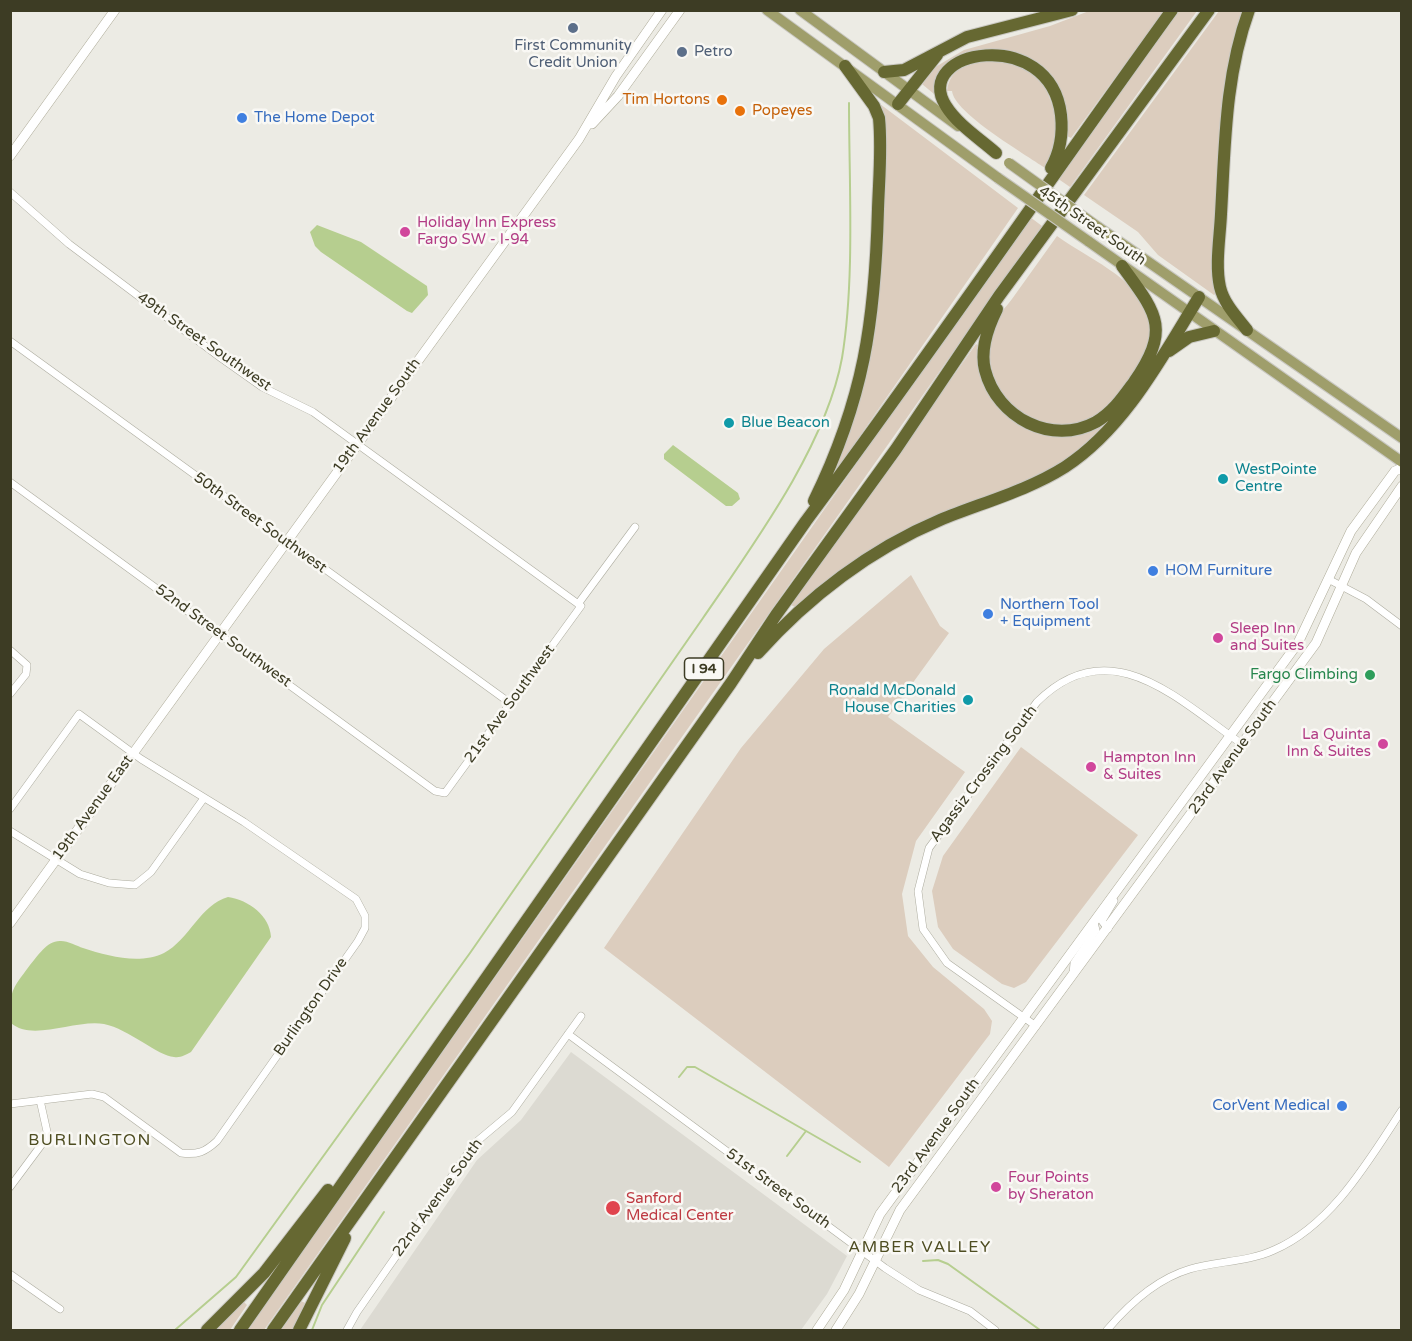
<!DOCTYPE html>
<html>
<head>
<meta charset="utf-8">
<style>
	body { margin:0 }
	#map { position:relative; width:1412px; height:1341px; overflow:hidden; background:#ecebe4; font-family:"Varela Round",sans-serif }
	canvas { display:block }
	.frame { position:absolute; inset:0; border:12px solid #3d3c24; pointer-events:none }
</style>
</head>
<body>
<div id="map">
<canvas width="1412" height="1341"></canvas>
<div class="frame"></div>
</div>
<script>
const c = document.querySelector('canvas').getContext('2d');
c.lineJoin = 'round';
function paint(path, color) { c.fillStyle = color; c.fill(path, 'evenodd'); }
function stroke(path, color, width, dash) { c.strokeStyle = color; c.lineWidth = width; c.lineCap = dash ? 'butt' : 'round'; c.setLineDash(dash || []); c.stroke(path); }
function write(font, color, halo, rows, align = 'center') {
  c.font = font + ' "Varela Round",sans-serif'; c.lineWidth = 5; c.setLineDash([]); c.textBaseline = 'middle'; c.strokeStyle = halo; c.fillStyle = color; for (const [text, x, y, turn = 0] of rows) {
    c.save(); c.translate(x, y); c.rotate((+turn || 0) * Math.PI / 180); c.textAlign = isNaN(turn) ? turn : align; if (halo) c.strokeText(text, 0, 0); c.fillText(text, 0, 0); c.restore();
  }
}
paint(new Path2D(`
	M571 1052 847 1256 827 1294 801 1330H360L477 1160 521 1120Z`), '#dcdad2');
paint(new Path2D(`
	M1089 11H1164L1071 138 1067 136C1068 87 1037 42 982 50 968 52 955 57 945 67L938 93 934 94 922 84 932 69 964 50 1050 26Z
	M1179 11H1197L1070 187 1057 178Z
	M1219 11H1244L1223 93 1221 121 1217 293 1214 295 1158 255 1138 232 1084 195Z
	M988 58 1023 66 1045 86 1059 123 1053 153 1045 168C1025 154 954 113 952 91H947C950 67 968 65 988 58Z
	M876 101 1018 208 839 466 834 464C846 435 859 405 867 374 889 285 879 191 876 101Z
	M1030 217 1042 226 264 1330H247Z
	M1057 236C1086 257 1136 278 1150 314 1157 332 1147 349 1138 365 1128 383 1114 406 1095 417 1034 450 972 387 994 325 997 316 1006 307 1012 299 1027 278 1042 257 1057 236Z
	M976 344 979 346C976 395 1001 407 1037 432L1104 421 1106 426 1061 464 1028 481 934 517 797 608 791 605Z
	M911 575 940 626 949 633 888 717 965 772 916 841 902 894 908 936 933 967 984 1009 992 1021 990 1034 889 1167 604 948 741 748 824 649Z
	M1021 747 1138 835 1026 982 1014 988 1002 984 953 949 938 927 932 891 943 856Z
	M301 1301 305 1303 293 1330H281Z
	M244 1302 247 1305 230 1330H214Z`), '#dccdbe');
paint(new Path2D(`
	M317 225 361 242 427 286 428 295 412 313 407 311 321 252 315 246 310 232Z
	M673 445 738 493 740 499 732 506H726L664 459V454Z
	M228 897C249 900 270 916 271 937L191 1052C185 1055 181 1058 174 1057 158 1056 129 1029 104 1024 76 1019 32 1042 11 1023 10 990 10 992 30 965 38 956 47 940 61 941 68 941 77 946 83 948 108 956 139 965 164 953 189 940 201 904 228 897Z`), '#b6ce8f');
stroke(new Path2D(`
	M679 1077 687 1067H695L860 1162
	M787 1156 806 1131
	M923 1261 938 1260 948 1264 1040 1330
	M175 1330 236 1277 470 953 703 618C753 545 826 446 842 358 855 279 849 183 849 103
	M312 1330 322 1305 384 1212`), '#b6ce8f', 2);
const street = new Path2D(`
	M10 192 69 244 221 358 262 387 313 412 581 606 445 793 435 791 10 482
	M10 341 510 703
	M1328 579 1366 599 1402 626
	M578 604 635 527
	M10 650 27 665 26 674 10 694
	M10 809 79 714 141 759 244 822 356 899 365 916V928L358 941 217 1141C205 1152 198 1155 181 1153L104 1097 92 1094 10 1104
	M10 831 80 874 109 883 135 885 151 872 204 798
	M1108 929 1102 921 1114 901
	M1073 974 1074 963 1096 930 1094 923
	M1036 1026 947 963 923 929 918 891 929 848 1037 702C1110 629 1178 700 1242 744
	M568 1034 885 1268 919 1290 970 1311 995 1330
	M10 1187 48 1136 40 1100
	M10 1274 60 1309
	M347 1330 357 1312 475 1143 512 1112 581 1016
	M1107 1330C1129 1304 1156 1279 1190 1269 1217 1261 1248 1262 1274 1250 1332 1225 1369 1160 1402 1110`);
const secondary = new Path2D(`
	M592 124 618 96 680 10
	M10 156 115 10
	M10 923 579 139 616 76 662 10
	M817 1330 844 1290 880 1214 1298 643 1351 531 1395 471 1402 468
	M836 1330 859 1294 900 1210 1316 643 1356 553 1402 486`);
const primary = new Path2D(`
	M767 10 998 178
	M800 10 958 126
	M1098 227 1402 438
	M1088 241 1402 462`);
const highway = new Path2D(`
	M884 72 904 70 967 37 1072 10
	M898 104 937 55
	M996 153C980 139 957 124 946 106 910 50 1050 24 1061 115 1063 133 1060 152 1051 168
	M997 309C988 327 980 350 985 370 997 418 1052 446 1096 422 1113 412 1123 397 1134 382 1171 328 1157 314 1122 266
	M1247 330C1237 317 1224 304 1220 287 1215 265 1220 237 1221 214 1225 145 1225 76 1249 10
	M1169 351 1189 337 1214 331
	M814 501C864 399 875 321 878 209 879 179 882 148 879 118L874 106 845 66
	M758 653C808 597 871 549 940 520 981 503 1027 491 1065 467 1125 428 1162 357 1199 297
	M207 1330 264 1273 328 1190
	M240 1330 806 521C931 353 1049 180 1172 10
	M273 1330 731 683 776 615 896 449 999 296 1209 10
	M299 1330 345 1238`);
stroke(street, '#adac9f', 8);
stroke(secondary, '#adaa97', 10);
stroke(primary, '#c9c8c2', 12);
stroke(highway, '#c9c8c2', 14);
stroke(street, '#fff', 7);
stroke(secondary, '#fff', 9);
stroke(primary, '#9f9e6b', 10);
stroke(highway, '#666832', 12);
const primaryBridge = new Path2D(`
	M1009 163 1098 227
	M998 178 1088 241`);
stroke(primaryBridge, '#c9c8c2', 12, []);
stroke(primaryBridge, '#9f9e6b', 10);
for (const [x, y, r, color] of [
	[573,28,6,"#5c6f8a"],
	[682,52,6,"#5c6f8a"],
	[722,100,6,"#e8710a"],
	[740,111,6,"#e8710a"],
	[242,118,6,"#3f7fe0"],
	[405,232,6,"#d1479c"],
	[729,423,6,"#0f9aa8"],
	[1223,479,6,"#0f9aa8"],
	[1153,571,6,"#3f7fe0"],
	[988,614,6,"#3f7fe0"],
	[1218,638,6,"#d1479c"],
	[1370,675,6,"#2e9e5b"],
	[968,700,6,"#0f9aa8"],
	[1383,744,6,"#d1479c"],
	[1091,767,6,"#d1479c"],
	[1342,1106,6,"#3f7fe0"],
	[996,1187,6,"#d1479c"],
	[613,1208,8,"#e0444e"]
]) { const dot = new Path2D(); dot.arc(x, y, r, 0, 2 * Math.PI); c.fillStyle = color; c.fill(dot); stroke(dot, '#f9f8f4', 2); }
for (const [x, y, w] of [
	[704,669,39]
]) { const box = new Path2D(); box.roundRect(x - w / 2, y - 11, w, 22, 4.5); c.fillStyle = '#f9f8f4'; c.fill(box); stroke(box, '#3d3c24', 1.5); }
write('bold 14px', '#3d3c24', null, [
	["I 94",704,669]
]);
write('15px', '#4e5e75', '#f9f8f4', [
	["First Community",573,46],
	["Credit Union",573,63],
	["Petro",694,52,"left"]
]);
write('15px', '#c56008', '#f9f8f4', [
	["Tim Hortons",710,100],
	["Popeyes",752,111,"left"]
], 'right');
write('15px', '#366cbe', '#f9f8f4', [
	["The Home Depot",254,118],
	["HOM Furniture",1165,571],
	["Northern Tool",1000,605],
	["+ Equipment",1000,622],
	["CorVent Medical",1330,1106,"right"]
], 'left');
write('15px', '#b23c85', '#f9f8f4', [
	["Holiday Inn Express",417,223],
	["Fargo SW - I-94",417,240],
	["Sleep Inn",1230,629],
	["and Suites",1230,646],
	["La Quinta",1371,735,"right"],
	["Inn & Suites",1371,752,"right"],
	["Hampton Inn",1103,758],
	["& Suites",1103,775],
	["Four Points",1008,1178],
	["by Sheraton",1008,1195]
], 'left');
write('15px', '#3d3c24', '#f9f8f4', [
	["45th Street South",1092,226,35],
	["49th Street Southwest",204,342,35],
	["19th Avenue South",377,416,-54],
	["50th Street Southwest",260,523,36],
	["52nd Street Southwest",223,636,36],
	["21st Ave Southwest",510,704,-54],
	["23rd Avenue South",1233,757,-54],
	["Agassiz Crossing South",984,774,-53],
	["19th Avenue East",93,808,-54],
	["Burlington Drive",311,1007,-55],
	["23rd Avenue South",936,1136,-54],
	["51st Street South",778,1189,36],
	["22nd Avenue South",438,1198,-54]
]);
write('15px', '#0d838f', '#f9f8f4', [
	["Blue Beacon",741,423],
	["WestPointe",1235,470],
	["Centre",1235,487],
	["Ronald McDonald",956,691,"right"],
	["House Charities",956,708,"right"]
], 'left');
write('15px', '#27864d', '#f9f8f4', [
	["Fargo Climbing",1358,675]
], 'right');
write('15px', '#be3a42', '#f9f8f4', [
	["Sanford",626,1199],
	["Medical Center",626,1216]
], 'left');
c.letterSpacing = '1.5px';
write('16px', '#4e4d21', '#f9f8f4', [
	["BURLINGTON",90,1141],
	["AMBER VALLEY",920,1248]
]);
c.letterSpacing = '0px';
</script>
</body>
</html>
